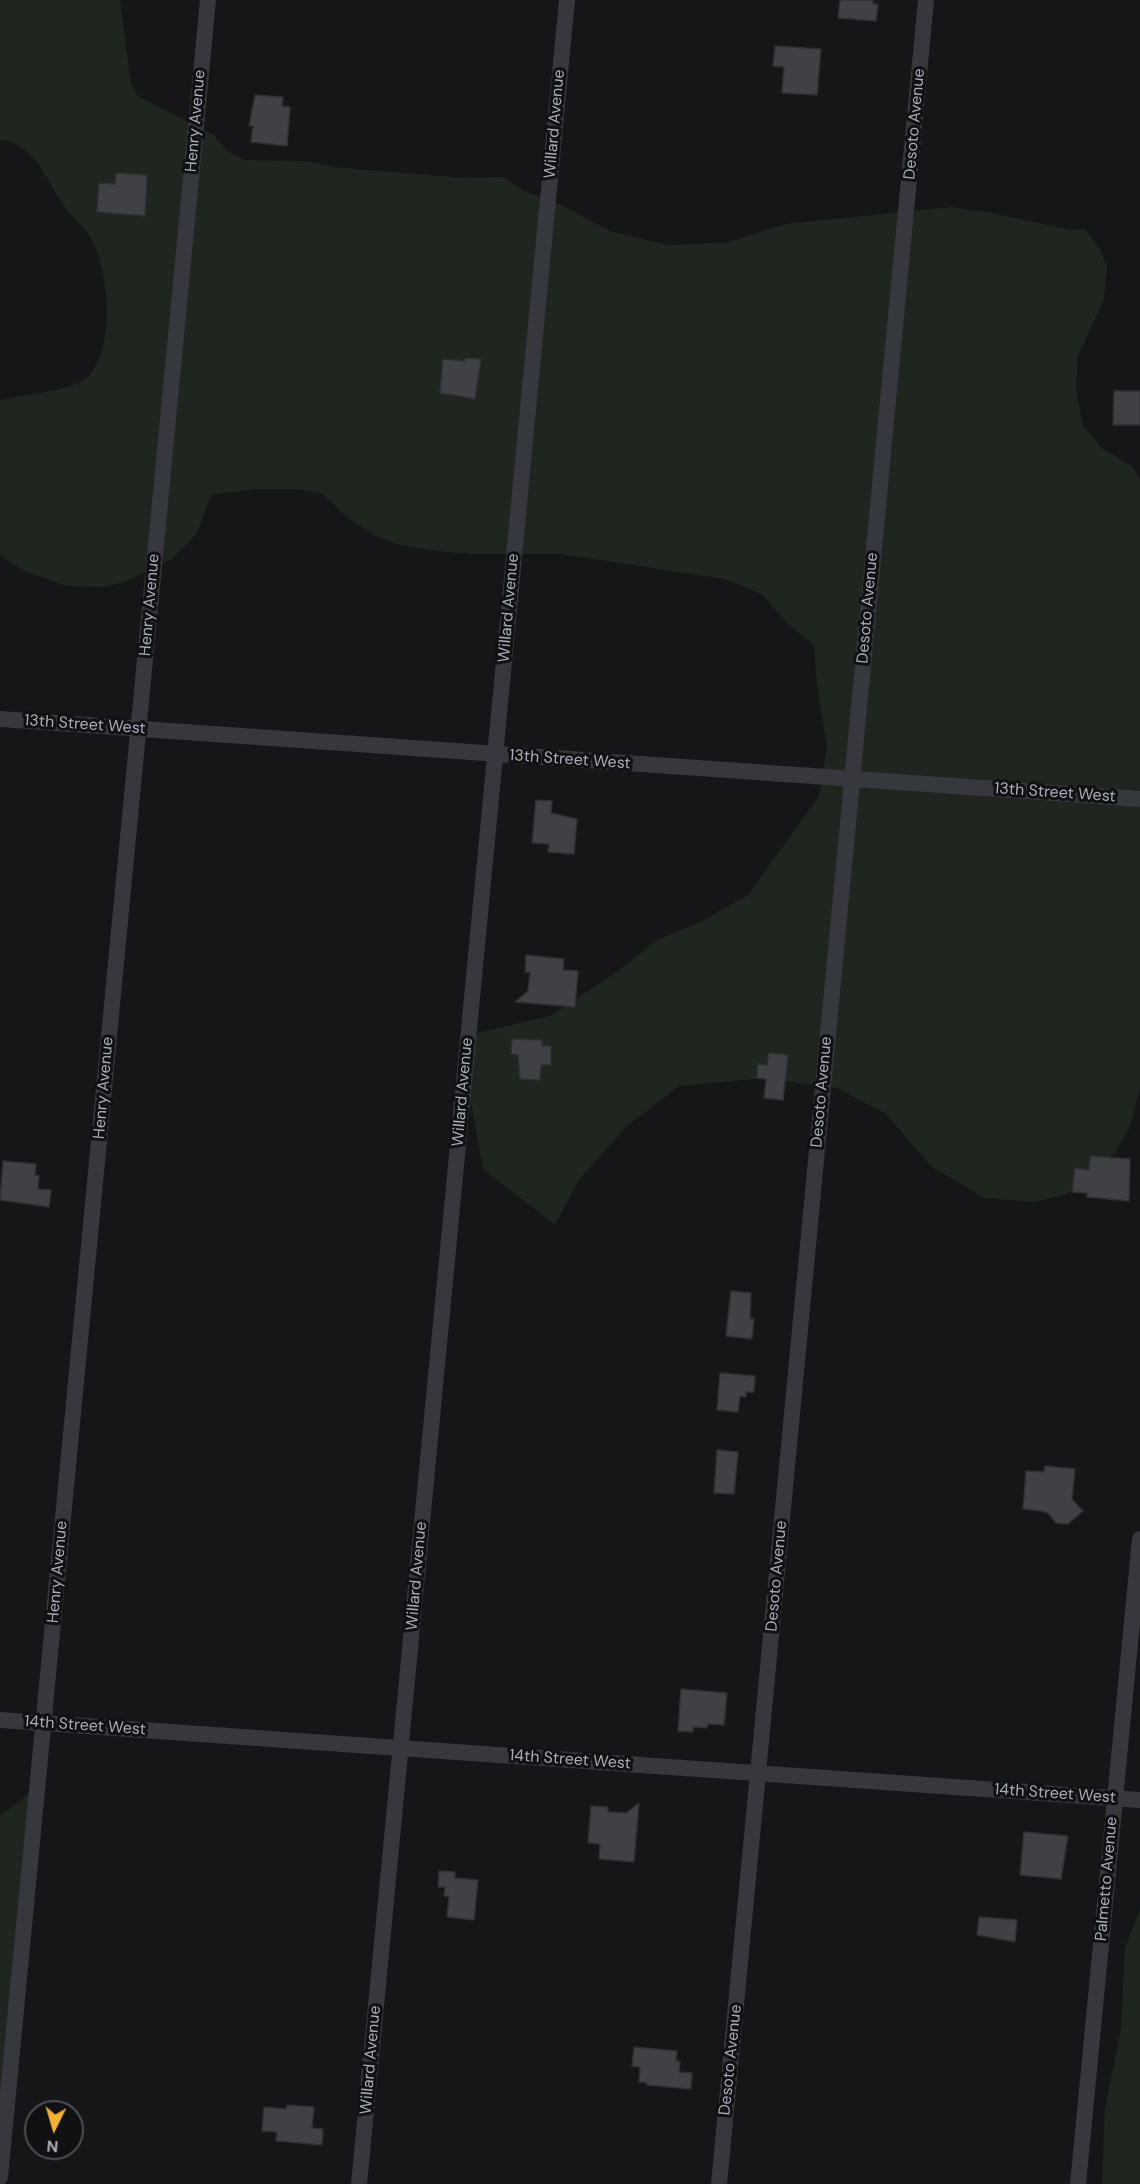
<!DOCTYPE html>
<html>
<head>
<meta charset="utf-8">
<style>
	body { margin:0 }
	#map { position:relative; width:1140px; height:2184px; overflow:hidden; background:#161618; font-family:"DM Sans",sans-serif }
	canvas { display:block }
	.north { position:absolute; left:24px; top:2100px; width:60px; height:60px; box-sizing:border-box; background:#111113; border:2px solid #4d4f55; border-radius:50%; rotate:185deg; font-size:16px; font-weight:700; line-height:24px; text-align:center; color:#a8adb8 }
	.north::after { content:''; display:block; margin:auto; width:21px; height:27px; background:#f2b134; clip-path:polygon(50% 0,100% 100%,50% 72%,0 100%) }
</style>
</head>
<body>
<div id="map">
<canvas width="1140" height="2184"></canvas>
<div class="north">N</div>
</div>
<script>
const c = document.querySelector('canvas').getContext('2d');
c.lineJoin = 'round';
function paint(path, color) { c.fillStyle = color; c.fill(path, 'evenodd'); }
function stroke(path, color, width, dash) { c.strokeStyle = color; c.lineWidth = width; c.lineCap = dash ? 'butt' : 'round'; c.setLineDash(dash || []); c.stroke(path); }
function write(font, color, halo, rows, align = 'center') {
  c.font = font + ' "DM Sans",sans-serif'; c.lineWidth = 6; c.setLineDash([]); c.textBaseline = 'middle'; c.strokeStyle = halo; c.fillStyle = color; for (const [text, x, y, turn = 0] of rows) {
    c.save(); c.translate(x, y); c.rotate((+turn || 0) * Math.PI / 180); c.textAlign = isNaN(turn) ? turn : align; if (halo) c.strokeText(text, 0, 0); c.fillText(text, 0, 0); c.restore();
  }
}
paint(new Path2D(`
	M0 0H120L131 84 138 96 214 135 228 152 245 160 304 161 343 168 463 178 503 177 526 192 558 203 610 231 668 245 725 243 785 224 951 207 992 213 1071 230 1085 229 1100 249 1107 267 1104 299 1078 356 1076 388 1083 426 1103 449 1133 467 1140 480V1089L1129 1129 1115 1152 1096 1173 1066 1194 1035 1202 985 1198 932 1167 886 1114 837 1088 764 1078 679 1086 626 1127 579 1180 555 1225 483 1169 459 1037 550 1016 617 972 657 940 700 922 748 895 819 796 827 747 817 685 814 645 787 623 762 594 724 579 561 554H472L427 550 393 543 374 535 347 517 323 494 297 489H254L211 495 197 533 173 558 125 582 103 587 66 586 24 571 0 555V400C19 396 76 390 88 377 117 346 109 266 88 233 80 222 68 213 61 202 46 177 32 142 0 140Z
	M39 1786 0 2169V1816Z
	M1140 1909V2184H1102L1105 2107 1121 2029 1125 1948Z`), '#1e261f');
const building = new Path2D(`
	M840 0H873V4H878L876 21 838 18Z
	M775 46 821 49 817 95 782 93 784 67 773 66Z
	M255 95 283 97 282 106 290 107 287 146 251 142 253 126H249Z
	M116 173 147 175 145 216 97 212 99 183 115 184Z
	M465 358 481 359 475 399 440 393 443 359 465 361Z
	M1114 391H1140V425H1113Z
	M536 800 552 801 551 813 577 819 574 854 548 852 549 844 532 843Z
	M526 955 564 959 563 970 578 971 575 1007 515 1002 528 991 530 973 525 972Z
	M512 1039 542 1040V1046H551V1065H541L540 1080 520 1079 518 1055 511 1054Z
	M769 1053 788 1055 783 1100 764 1098 766 1079 757 1078 758 1064 767 1065Z
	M1090 1156 1130 1159 1129 1201 1087 1197V1193L1072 1192 1075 1168 1089 1170Z
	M3 1161 36 1164 35 1175 39 1176 38 1189 51 1190 49 1207 0 1200Z
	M731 1291 751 1293 750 1319H754L752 1339 726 1336Z
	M720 1373 755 1376 754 1392H746V1397L740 1396 738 1412 717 1410Z
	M717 1450 738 1452 734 1494 714 1493Z
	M1045 1466 1075 1469 1072 1499 1083 1511 1068 1524 1056 1523 1048 1513 1041 1511 1023 1509 1026 1471 1044 1472Z
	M681 1689 727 1693 724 1725 708 1724 707 1728 693 1727V1732L678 1731Z
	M639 1803 634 1862 599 1859 600 1844 588 1843 591 1806 608 1807V1812L626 1813Z
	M1024 1832 1068 1836 1061 1879 1020 1875Z
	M439 1871 455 1872V1878L478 1880 474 1920 447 1917 449 1896H444L445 1887H438Z
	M979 1917 1017 1920 1015 1942 977 1935Z
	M634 2047 677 2051 676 2061H680L679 2072 692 2073 691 2089 646 2085 647 2083 639 2082 640 2067 632 2066Z
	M287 2105 314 2107 312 2128 323 2129 322 2145 276 2141 277 2132 262 2131 264 2107 286 2109Z`);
paint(building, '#404145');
stroke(building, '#303034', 1.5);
stroke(new Path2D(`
	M0 719 1140 799
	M0 1720 1140 1800
	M0 2177 208 0
	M359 2184 567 0
	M719 2184 926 0
	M1078 2184 1140 1539`), '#37383d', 16);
write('16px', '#a8adb8', '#111113', [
	["Henry Avenue",196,121,-85],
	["Willard Avenue",555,124,-85],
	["Desoto Avenue",915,124,-85],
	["Henry Avenue",150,605,-85],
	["Willard Avenue",509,608,-85],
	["Desoto Avenue",868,608,-85],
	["13th Street West",85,725,4],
	["13th Street West",570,760,4],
	["13th Street West",1055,793,4],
	["Henry Avenue",104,1088,-85],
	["Willard Avenue",463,1092,-85],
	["Desoto Avenue",822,1092,-85],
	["Henry Avenue",58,1572,-85],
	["Willard Avenue",417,1576,-85],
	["Desoto Avenue",777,1576,-85],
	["14th Street West",85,1726,4],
	["14th Street West",570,1760,4],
	["14th Street West",1055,1794,4],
	["Palmetto Avenue",1107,1879,-85],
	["Willard Avenue",371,2060,-85],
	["Desoto Avenue",731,2060,-84]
]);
</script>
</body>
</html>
